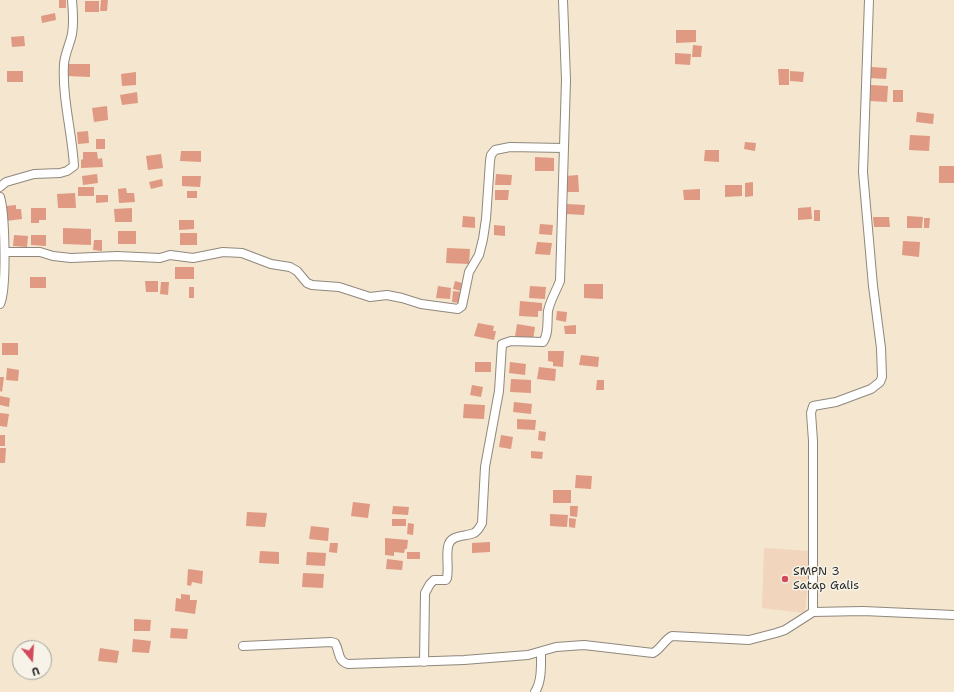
<!DOCTYPE html>
<html>
<head>
<meta charset="utf-8">
<style>
	body { margin:0 }
	#map { position:relative; width:954px; height:692px; overflow:hidden; background:#f4e6cf; font-family:"Shantell Sans",sans-serif }
	canvas { display:block }
	.north { position:absolute; left:12px; top:640px; width:40px; height:40px; box-sizing:border-box; background:#f7f3e8; border:1px solid #a5a39c; border-radius:50%; rotate:162deg; font-size:11px; font-weight:700; line-height:16px; text-align:center; color:#2b2b2b }
	.north::after { content:''; display:block; margin:auto; width:14px; height:18px; background:#d1495b; clip-path:polygon(50% 0,100% 100%,50% 72%,0 100%) }
</style>
</head>
<body>
<div id="map">
<canvas width="954" height="692"></canvas>
<div class="north">U</div>
</div>
<script>
const c = document.querySelector('canvas').getContext('2d');
c.lineJoin = 'round';
function paint(path, color) { c.fillStyle = color; c.fill(path, 'evenodd'); }
function stroke(path, color, width, dash) { c.strokeStyle = color; c.lineWidth = width; c.lineCap = dash ? 'butt' : 'round'; c.setLineDash(dash || []); c.stroke(path); }
function write(font, color, halo, rows, align = 'center') {
  c.font = font + ' "Shantell Sans",sans-serif'; c.lineWidth = 3; c.setLineDash([]); c.textBaseline = 'middle'; c.strokeStyle = halo; c.fillStyle = color; for (const [text, x, y, turn = 0] of rows) {
    c.save(); c.translate(x, y); c.rotate((+turn || 0) * Math.PI / 180); c.textAlign = isNaN(turn) ? turn : align; if (halo) c.strokeText(text, 0, 0); c.fillText(text, 0, 0); c.restore();
  }
}
paint(new Path2D(`
	M764 548 811 551 805 613 762 608Z`), '#f1d5bd');
paint(new Path2D(`
	M59 0H66V8H59Z
	M101 0H108L107 11H100Z
	M85 1H99V12H85Z
	M55 13 56 20 42 23 41 16Z
	M676 30H696V42L676 43Z
	M24 36 25 46 12 47 11 37Z
	M693 45 702 46 701 57H692Z
	M675 53 691 54 690 65 675 64Z
	M68 64H90V77L67 76Z
	M871 67 887 68 886 79 870 78Z
	M778 69H789V85H779Z
	M7 71H23V82H7Z
	M790 71 804 72 803 82 790 81Z
	M136 72V85L122 86 121 74Z
	M871 85 888 86 887 102 870 101Z
	M893 90H903V102H893Z
	M137 92 138 103 122 105 120 95Z
	M107 106 108 120 94 122 92 108Z
	M917 112 934 114 933 124 916 122Z
	M88 131 89 143 78 144 77 132Z
	M910 135 930 136 929 151 909 150Z
	M96 139H105V149H96Z
	M745 142 756 143 755 151 744 149Z
	M705 150H719V162L704 161Z
	M181 151H201V162L180 161Z
	M83 152H97L98 159 102 158 103 167 81 168V160L83 159Z
	M161 154 163 168 148 170 146 156Z
	M535 157 554 158V171H535Z
	M939 166H954V183H939Z
	M97 174 98 183 83 185 82 176Z
	M496 174 512 175 511 185H495Z
	M578 175 579 192H566L565 176Z
	M182 176H201L200 187 182 186Z
	M162 179 163 186 151 189 149 182Z
	M753 182V196L745 197V183Z
	M725 185H742V196L725 197Z
	M78 187H94V196H78Z
	M126 188 127 193H134L135 202 119 203 118 189Z
	M700 189V200H684L683 190Z
	M495 190H509L508 200H495Z
	M187 191H197V198H187Z
	M75 193 76 208H58L57 194Z
	M96 195H108V202L96 203Z
	M566 204 585 205 584 215 566 214Z
	M16 205V209H21L22 219 6 221 5 211 6 210V206Z
	M811 207 812 219 798 220V208Z
	M31 208H46V220H39V223H31Z
	M132 208V222H115L114 209Z
	M814 210H820V221H814Z
	M463 216 475 217V228L462 227Z
	M907 216 923 217 922 228H907Z
	M873 217H889L890 227H874Z
	M924 218H930L929 228H924Z
	M179 220H194V229L179 230Z
	M540 224 553 225 552 235 539 234Z
	M494 225 505 226V236L494 235Z
	M63 228 91 229V245L63 244Z
	M118 231H136V244H118Z
	M180 233H197V245H180Z
	M14 235 28 236 27 247 13 246Z
	M31 235H46V246L31 245Z
	M94 240H102V251L93 250Z
	M903 241 920 242 919 257 902 255Z
	M537 242 552 243 550 255 535 254Z
	M447 248 470 249 469 264 446 263Z
	M175 267H194V279H175Z
	M30 277H46V288H30Z
	M145 281H158V292H146Z
	M455 281 462 283 461 291 453 289Z
	M161 282H169L168 295 160 294Z
	M584 284H603V299L584 298Z
	M438 286 451 288 450 299 436 298Z
	M530 286 546 287 545 299 529 298Z
	M189 287H194V298H189Z
	M453 291 461 292 460 303 452 302Z
	M520 301 542 303V311H538V317L519 316Z
	M557 311 567 312 566 322 556 320Z
	M478 323 494 326 493 331H496L494 340 474 336Z
	M517 324 535 327 533 340 515 337Z
	M576 325V334H565L564 326Z
	M2 343H18V355H2Z
	M548 351H564L563 367 553 366V362L548 361Z
	M581 355 599 357 598 367 579 365Z
	M475 362H491V372H475Z
	M510 362 526 364 525 375 509 373Z
	M539 367 556 369 555 381 537 379Z
	M7 368 19 370 18 381 6 380Z
	M0 377H4L2 392 0 391Z
	M511 379 531 380V393L510 392Z
	M597 380H604V390H596Z
	M472 385 483 387 481 397 470 395Z
	M0 396 10 398 9 407 0 405Z
	M514 402 532 404 531 414 513 412Z
	M464 404 485 405 484 419 463 418Z
	M0 413 9 414 7 427 0 426Z
	M517 419 536 420 535 430 517 429Z
	M539 431 546 432 545 441 538 440Z
	M0 435H5V446H0Z
	M501 435 513 437 511 449 499 447Z
	M0 448H6L5 463H0Z
	M531 451 543 452 542 459 531 458Z
	M576 475 592 476 591 489 575 488Z
	M553 490H571V503H553Z
	M353 502 370 504 368 518 351 516Z
	M393 506 409 507 408 515 392 514Z
	M570 506H578L577 517 570 516Z
	M247 512 267 513 265 527 246 526Z
	M550 514 568 515 567 527 550 526Z
	M569 518 576 519 575 528 569 527Z
	M392 519H406V526H392Z
	M408 523 414 524 413 535 407 534Z
	M311 526 329 528 328 541 309 539Z
	M385 538 408 540 407 549H405L404 553 394 552V556L385 555Z
	M490 542V552L472 553V543Z
	M330 543H338L337 553 329 552Z
	M260 551 279 552V564L259 563Z
	M307 552 326 553 325 566 306 565Z
	M407 552H420V559H407Z
	M387 559 403 561 402 570 386 569Z
	M188 569 203 571 202 584 192 582 191 586 187 585Z
	M303 573 324 574 323 588 302 587Z
	M181 594 190 595V600H197L195 614 175 611 176 598 181 599Z
	M134 619 151 620 150 631H134Z
	M171 628 188 629 187 639 170 638Z
	M133 639 151 641 149 653 132 652Z
	M100 648 119 651 117 663 98 661Z`), '#e09982');
const street = new Path2D(`
	M0 187 6 182 34 174 60 173 67 171 74 166C72 132 62 98 64 64 65 53 70 44 72 34 74 23 73 11 72 0
	M0 197C5 214 7 289 0 304
	M5 252H40L53 256 71 258 117 256 160 258 170 255 193 258 223 252 242 253 271 264 290 267 297 271 307 283 312 285 339 287 370 297 387 295 402 298 421 304 458 309 462 306 469 272 479 255 483 239 486 219 490 161 491 155 495 150 510 147 563 148
	M813 612V441L811 413 813 406 836 402 871 389 880 382 882 377 881 348 873 286 863 172 869 0
	M243 646 331 642 335 643C340 651 337 661 348 664L464 660 528 655 556 647 584 645 653 653C661 649 664 640 672 636L749 640 776 633 785 630 813 612 863 611 954 615
	M424 662 425 593 430 584 434 580H446L447 578C449 568 446 557 448 547 450 534 465 537 474 533 478 531 480 527 482 523L485 467 499 391 502 344 511 341 543 342C549 334 547 321 548 311 550 301 556 291 560 281L566 80 563 0
	M535 692C542 681 541 665 541 652`);
stroke(street, '#90887d', 10);
stroke(street, '#fff', 8);
for (const [x, y, r, color] of [
	[785,579,4,"#d1495b"]
]) { const dot = new Path2D(); dot.arc(x, y, r, 0, 2 * Math.PI); c.fillStyle = color; c.fill(dot); stroke(dot, '#f7f3e8', 1.5); }
write('12px', '#2b2b2b', '#f7f3e8', [
	["SMPN 3",793,572],
	["Satap Galis",793,586]
], 'left');
</script>
</body>
</html>
